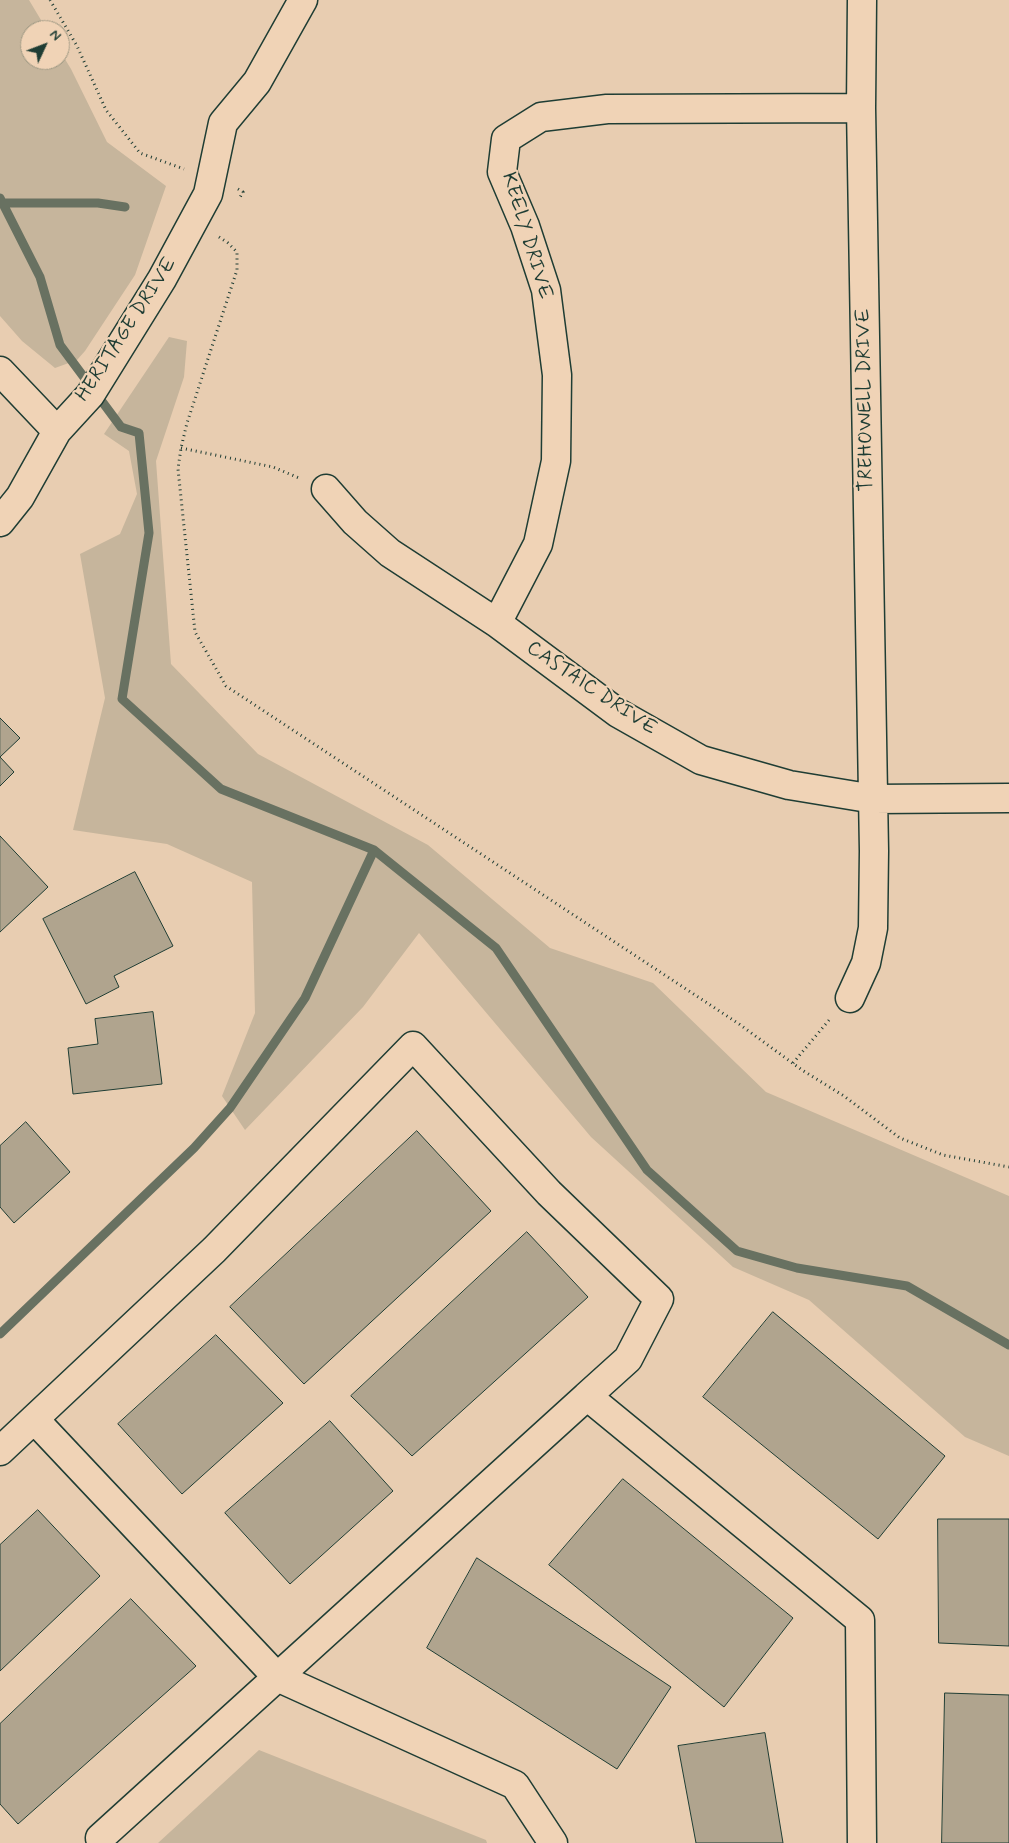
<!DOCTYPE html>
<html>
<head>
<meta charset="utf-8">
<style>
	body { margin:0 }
	#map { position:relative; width:1009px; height:1843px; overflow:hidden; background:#e8cdb1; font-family:Mynerve,sans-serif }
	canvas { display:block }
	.north { position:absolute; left:20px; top:20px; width:50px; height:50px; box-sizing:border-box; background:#f0d3b6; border:1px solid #9c9782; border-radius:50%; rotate:47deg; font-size:14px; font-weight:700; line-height:20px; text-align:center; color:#1f3d34 }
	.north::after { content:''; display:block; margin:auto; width:18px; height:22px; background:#1f3d34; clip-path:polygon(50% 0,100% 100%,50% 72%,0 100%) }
</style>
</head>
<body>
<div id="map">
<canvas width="1009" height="1843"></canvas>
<div class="north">N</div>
</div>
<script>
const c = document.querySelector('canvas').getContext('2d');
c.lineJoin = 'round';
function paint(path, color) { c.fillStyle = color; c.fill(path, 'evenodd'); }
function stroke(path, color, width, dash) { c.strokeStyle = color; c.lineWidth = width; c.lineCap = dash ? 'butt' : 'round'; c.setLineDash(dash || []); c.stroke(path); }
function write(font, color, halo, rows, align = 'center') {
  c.font = font + ' Mynerve,sans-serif'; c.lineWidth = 4.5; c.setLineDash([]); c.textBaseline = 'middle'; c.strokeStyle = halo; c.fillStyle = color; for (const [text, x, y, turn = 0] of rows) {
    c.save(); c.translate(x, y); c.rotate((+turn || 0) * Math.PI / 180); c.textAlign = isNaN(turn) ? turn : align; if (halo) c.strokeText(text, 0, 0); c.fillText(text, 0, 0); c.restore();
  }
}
paint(new Path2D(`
	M0 0H29L47 30H30V60H60V51L71 69 107 142 166 186 135 275 85 351 77 360 55 368 22 341 0 316Z
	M169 337 187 341 184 377 156 461 171 664 258 754 428 845 550 948 653 983 766 1092 1009 1196V1456L965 1437 809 1300 733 1267 591 1137 419 933 363 1007 245 1130 222 1096 255 1013 252 882 167 844 73 830 105 698 80 554 120 534 137 494 129 451 104 434Z
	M259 1750 486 1840 487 1843H158Z`), '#c6b59c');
stroke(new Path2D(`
	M0 198 40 277 60 345 121 427 139 433 149 533 122 699 221 789 374 850 496 948 647 1170 737 1251 797 1268 907 1286 1009 1345
	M3 203H98L125 207
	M0 1334 194 1148 230 1108 305 998 374 850`), '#687161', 9);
const building = new Path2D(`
	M0 718 20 738 0 757 14 772 0 786Z
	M0 836 48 887 0 932Z
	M135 872 173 946 114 976 119 987 86 1004 43 919Z
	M153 1012 162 1084 73 1094 68 1048 98 1044 95 1019Z
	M26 1122 70 1172 14 1223 0 1207V1146Z
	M417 1131 491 1211 304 1384 230 1307Z
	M527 1232 588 1297 412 1456 351 1396Z
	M773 1312 945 1456 878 1539 703 1397Z
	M216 1335 283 1403 182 1494 118 1424Z
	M330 1421 393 1491 290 1584 225 1513Z
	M623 1479 793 1618 724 1707 549 1565Z
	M38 1510 100 1576 0 1671V1545Z
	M938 1519H1009V1646L939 1643Z
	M477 1558 671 1687 617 1769 427 1648Z
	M131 1599 196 1666 18 1824 0 1804V1724Z
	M945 1693 1009 1695V1843H942Z
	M765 1733 783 1843H696L678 1746Z`);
paint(building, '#b0a48e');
stroke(building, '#1f3d34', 1);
const minor = new Path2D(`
	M0 371 57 431
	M326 489 355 522 390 553 497 623 618 713 701 760 789 785 874 799 1009 798
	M0 522 20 497 57 431 90 395 162 279 208 194 223 123 257 82 303 0
	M497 623 538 544 556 461 557 375 546 290 525 226 502 172 506 139 541 117 607 109 861 108
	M850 998 866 963 873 928 874 851 861 108 862 0
	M34 1419 277 1677 515 1785 553 1843
	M0 1451 214 1250 413 1046 549 1193 659 1299 628 1359 587 1396 860 1620 862 1843
	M100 1838 587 1396`);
stroke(minor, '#1f3d34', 31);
stroke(new Path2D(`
	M50 0 77 46 106 110 140 153 184 169
	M238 189 243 192 239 199
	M219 237 228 243 237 252V270L187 423 181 448 178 469 195 632 226 686 739 1024 802 1070 844 1096 900 1138 943 1155 1009 1167
	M181 448 273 467 299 478
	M793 1063 830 1019`), '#1f3d34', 3, [1, 4]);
stroke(minor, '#f0d3b6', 28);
write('20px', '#1f3d34', '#f0d3b6', [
	["KEELY DRIVE",526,236,73],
	["HERITAGE DRIVE",127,330,-57],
	["TREHOWELL DRIVE",866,400,-91],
	["CASTAIC DRIVE",591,689,34]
]);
</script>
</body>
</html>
